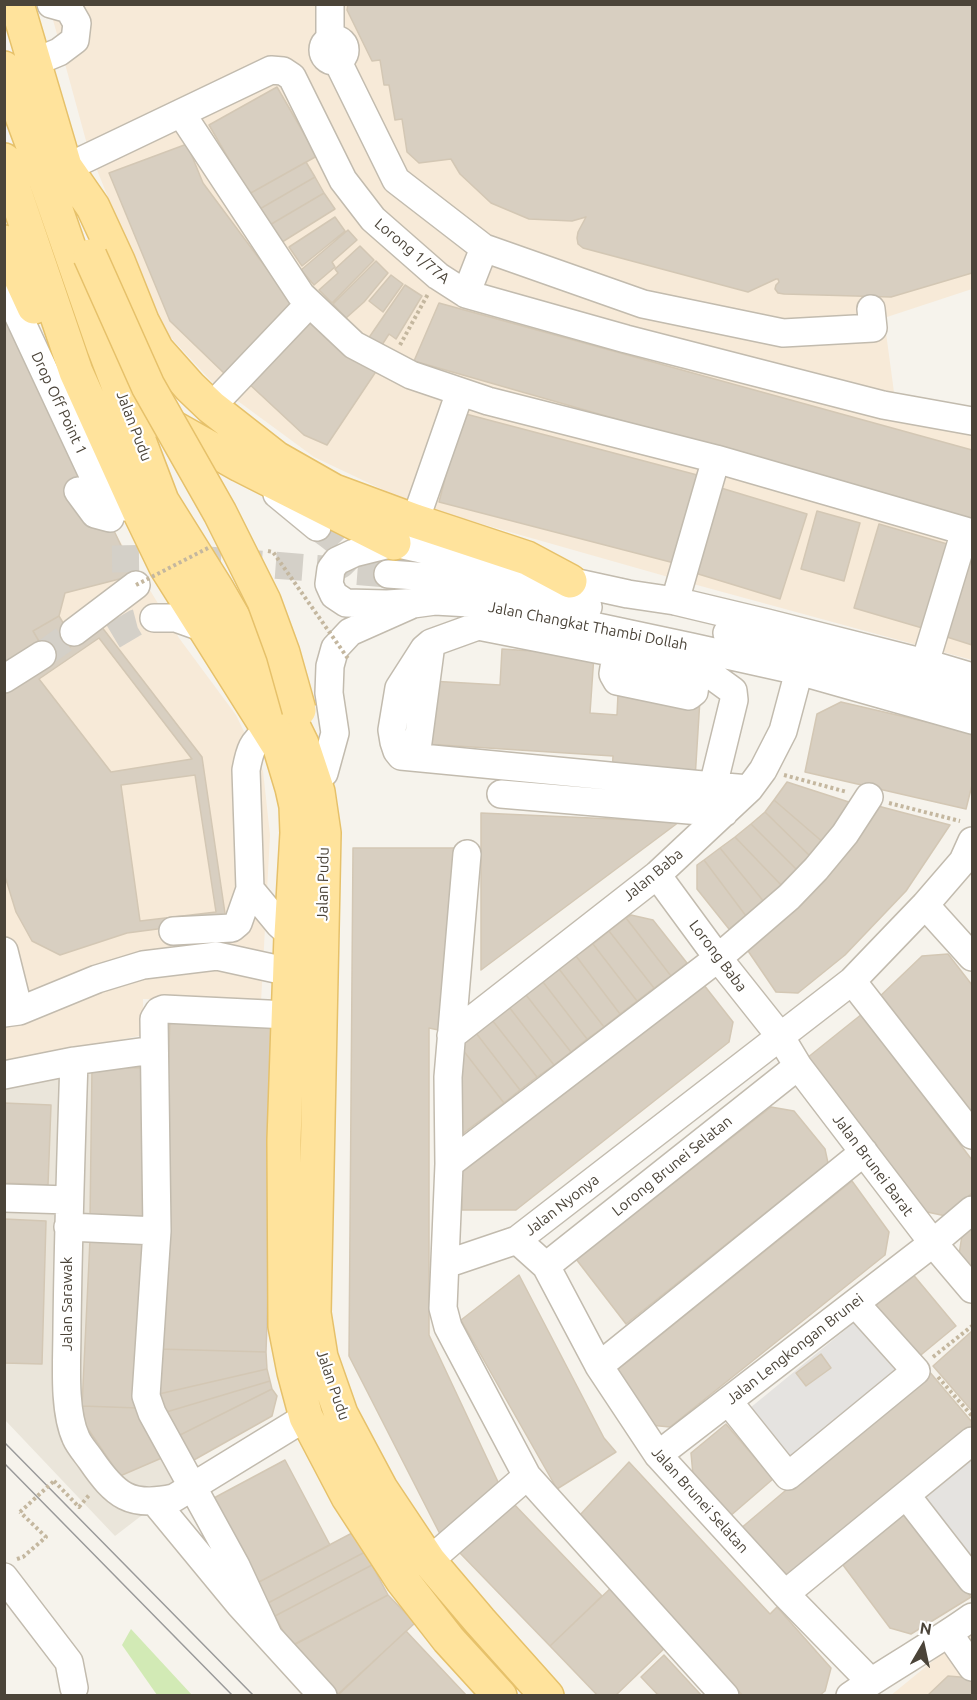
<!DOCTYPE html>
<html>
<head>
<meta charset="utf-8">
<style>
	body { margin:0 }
	#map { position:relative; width:977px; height:1700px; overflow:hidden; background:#f6f3ec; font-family:Ubuntu,sans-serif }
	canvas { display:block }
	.frame { position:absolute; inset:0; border:6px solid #4b4439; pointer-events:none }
	.north { position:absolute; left:893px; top:1616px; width:60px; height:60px; -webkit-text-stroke:4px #fff; paint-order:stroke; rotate:9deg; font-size:16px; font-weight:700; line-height:24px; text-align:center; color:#4b4439 }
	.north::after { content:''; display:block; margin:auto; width:21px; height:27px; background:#4b4439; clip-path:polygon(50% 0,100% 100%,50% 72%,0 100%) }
</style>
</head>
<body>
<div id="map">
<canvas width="977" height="1700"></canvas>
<div class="frame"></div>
<div class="north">N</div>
</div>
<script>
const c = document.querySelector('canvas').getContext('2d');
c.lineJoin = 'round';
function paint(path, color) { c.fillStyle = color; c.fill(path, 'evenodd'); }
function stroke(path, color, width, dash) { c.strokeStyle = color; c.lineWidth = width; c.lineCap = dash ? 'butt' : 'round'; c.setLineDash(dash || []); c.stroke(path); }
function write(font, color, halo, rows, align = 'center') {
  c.font = font + ' Ubuntu,sans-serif'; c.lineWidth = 4.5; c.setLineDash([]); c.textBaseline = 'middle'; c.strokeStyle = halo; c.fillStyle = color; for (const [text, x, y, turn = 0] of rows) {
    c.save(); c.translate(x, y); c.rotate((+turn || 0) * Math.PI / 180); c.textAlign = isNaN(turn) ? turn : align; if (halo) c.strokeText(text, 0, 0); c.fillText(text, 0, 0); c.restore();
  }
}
paint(new Path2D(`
	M149 1060 180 1486 115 1536 5 1420 4 1081Z`), '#eae5da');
paint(new Path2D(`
	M49 5H972V289L884 318 898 422 972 433V660L686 582 415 505 314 457 212 382 161 327 88 148Z
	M4 299 94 498 179 638 236 715 263 771 270 835 261 1002 143 999 144 1035 5 1063Z
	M972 1630V1695L890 1696 945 1651Z`), '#f7ead8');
paint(new Path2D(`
	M131 1629 192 1695H157L122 1645Z`), '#d2eab5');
paint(new Path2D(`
	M862 1316 905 1367 793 1460 750 1408Z
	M972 1454V1561L918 1495Z`), '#e5e3e0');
const building = new Path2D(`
	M348 4H972V273L891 297 784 294 778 293 775 289 776 285 779 282 778 279H776L748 292 583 248 578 244 577 238 578 232 586 217 572 221 529 219 491 203 460 174 451 159 419 163 407 152 402 119 395 120 389 85H384L380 60 372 61 347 10Z
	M277 87 317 156 249 194 209 125Z
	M187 144 203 183 296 308 227 376 170 321 109 173Z
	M306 162 315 177 258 210 249 194Z
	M315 177 324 193 268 226 258 210Z
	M324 193 335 209 279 244 268 226Z
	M335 217 345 231 302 266 289 247Z
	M348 230 357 240 332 262 335 267 314 285 301 270Z
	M360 246 374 260 332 303 319 290 338 273 335 269Z
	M376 261 388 273 364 302 346 318 333 304Z
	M391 275 403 284 383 312 369 301Z
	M405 285 422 296 396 339 389 334 380 348 368 339Z
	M4 299 135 575 65 593 59 616 33 631 44 650 4 668Z
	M439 303 972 450V521L414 361Z
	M310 318 377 370 327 445 304 435 247 382Z
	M462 413 701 476 678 564 439 502Z
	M721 488 807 514 780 599 695 573Z
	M817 511 860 523 844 581 801 569Z
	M879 524 954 546 929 630 854 608Z
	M972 552V645L947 637Z
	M59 616 75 643 50 660 33 631Z
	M101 626 202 757 226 920 127 933 60 955 32 941 16 912 4 873V692Z
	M99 638 192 759 111 772 39 679Z
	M502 649 594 655 590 713 617 715 618 694 700 699 695 779 612 773 613 756 409 743 413 680 500 685Z
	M841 702 970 732 972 738V785L966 809 805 772 817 714Z
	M195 775 216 912 140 921 121 785Z
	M787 782 855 804 825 844 774 800Z
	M774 800 825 844 811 857 765 812Z
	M878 806 950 825 906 891 845 955 798 993 776 992 744 945Z
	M765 812 811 857 798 871 751 824Z
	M481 813 679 822 481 970Z
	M751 824 798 871 782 886 735 837Z
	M735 837 782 886 765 903 720 848Z
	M353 848H457L448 1032 429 1028V1335L499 1484 441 1536 349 1356Z
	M720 848 765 903 746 916 704 860Z
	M704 860 746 916 729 929 697 889V865Z
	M631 915 653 920 687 963 671 976 626 918Z
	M626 918 671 976 654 988 609 931Z
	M609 931 654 988 637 1001 593 944Z
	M593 944 637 1001 620 1014 576 956Z
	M948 954 972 985V1123L876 1000 922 956Z
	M576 956 620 1014 604 1027 559 969Z
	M559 969 604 1027 587 1039 543 982Z
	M700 980 733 1022 729 1042 516 1210H462L461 1161Z
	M543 982 587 1039 571 1052 526 995Z
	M526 995 571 1052 554 1065 509 1007Z
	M509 1007 554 1065 537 1077 492 1020Z
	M862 1014 972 1160V1193L946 1216 927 1212 807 1058Z
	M170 1018 277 1022 266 1352 159 1349Z
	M492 1020 537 1077 520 1090 476 1033Z
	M476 1033 520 1090 504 1103 459 1045Z
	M459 1045 504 1103 454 1140Z
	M92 1067 147 1068 146 1221 90 1220Z
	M4 1103 51 1105 48 1185 4 1183Z
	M771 1107 794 1111 825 1149 828 1163 626 1324 576 1259Z
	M852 1181 889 1232 885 1255 670 1427 649 1425 612 1374Z
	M4 1219 46 1221 42 1364 4 1363Z
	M972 1226V1272L959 1255 962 1235Z
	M90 1240 146 1243 138 1408 82 1406Z
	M911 1272 956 1326 916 1359 871 1306Z
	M519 1275 604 1438 616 1452 557 1489 461 1320Z
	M972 1331V1411L933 1366Z
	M159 1349 266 1352 267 1369 159 1394Z
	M821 1354 831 1368 806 1386 796 1373Z
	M267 1369 270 1381 163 1413 159 1394Z
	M928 1370 972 1422V1429L788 1585 740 1529Z
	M270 1381 272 1389 172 1439 163 1413Z
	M272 1389 277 1396 272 1416 185 1465 172 1439Z
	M82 1406 138 1408 164 1457 120 1476 86 1426Z
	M726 1424 773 1479 729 1517 693 1475 691 1453Z
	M285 1460 330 1545 257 1583 212 1499Z
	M629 1462 770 1614 777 1607 831 1668 825 1691 819 1696H743L579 1516Z
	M511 1501 602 1596 550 1646 458 1551Z
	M905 1506 971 1597 911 1634 890 1628 840 1561Z
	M354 1532 365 1552 268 1603 257 1583Z
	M365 1552 372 1565 275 1616 268 1603Z
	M372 1565 388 1595 291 1646 275 1616Z
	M614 1585 670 1643 615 1696H598L550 1646Z
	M388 1595 415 1623 336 1696 292 1646Z
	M406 1631 467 1696H337Z
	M664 1655 702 1696H659L641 1677Z
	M948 1676 972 1678V1696H927Z`);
paint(building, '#d8cfc1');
stroke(building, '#d3c7b4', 1.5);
stroke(new Path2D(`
	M317 527C328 535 347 546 346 560L341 565 330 569
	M112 559 182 558 388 574
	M113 636 135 623 154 618
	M42 655 74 632`), '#d4d0c8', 27, [27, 14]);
const minor = new Path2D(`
	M323 50a11 11 0 1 1 22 0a11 11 0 1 1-22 0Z
	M330 40V4
	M337 60 396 180 484 248 643 304 783 333 873 328 871 309
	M35 62 59 52 75 40 77 23 69 9 51 4
	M181 113 301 295 354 345 411 375 488 401 716 459 972 533
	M66 168 271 70 283 71 292 77 343 180 373 219 438 276 466 294 626 339 883 405 972 421
	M4 285 106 503 125 507
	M466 294 484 248
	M211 407 309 304
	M78 491 95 514 110 518
	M277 494 317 527
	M415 521 460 392
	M388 574 458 579 539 595 588 607
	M435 601 387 604 346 603 334 595 329 584 331 569 337 561 354 553 394 543 628 594 675 601 767 623 925 663 972 677
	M675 601 716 459
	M154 618H176L204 628
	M74 632 136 585
	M727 633 842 661 972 699
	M619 635 613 674 617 681 689 696 694 692 697 671
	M925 663 965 531
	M4 679 42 655
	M268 730C252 743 250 749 246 770L250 889 279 924 291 935
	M416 757 431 644
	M324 773 335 733 329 693 330 666 335 648 350 632 413 604 435 601 470 603 508 608 691 647 799 671 972 720
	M713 786 401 756 397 751 394 742 392 730 399 688 424 649 431 643 478 626 616 653 711 675 733 691 734 700 713 786 749 789
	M501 794 724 813
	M467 854 448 1077 449 1164 443 1308 448 1327 527 1476 725 1696
	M657 875 718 958 780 1036 798 1066 933 1243 972 1289
	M925 905 972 957
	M173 931 232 928 238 923 250 889
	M4 951 19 1011
	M852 981 972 1135
	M4 1013 19 1011 97 979 143 965 217 956 290 972
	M451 1036 657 875 749 789 763 770 783 731 799 671
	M74 1061C71 1150 68 1240 67 1329 67 1360 63 1410 76 1438 79 1445 86 1453 91 1460 115 1495 130 1508 174 1498L306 1417
	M4 1075 74 1061 154 1050
	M449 1164 718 958 789 897 816 869 845 834 869 797
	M4 1198 69 1200
	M68 1227 157 1231
	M517 1240 546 1266 599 1366 658 1455 785 1594 870 1681
	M446 1264 517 1240 852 981 925 905 963 861 972 841
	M546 1266 798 1066
	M599 1366 864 1152
	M728 1401 788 1476 916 1371 855 1303
	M658 1455 933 1243 972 1210
	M906 1495 972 1580
	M155 1502 240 1605 323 1696
	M429 1561 527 1476
	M4 1577 69 1662 74 1688
	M785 1594 972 1441
	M949 1634 972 1667
	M268 1635 236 1566 152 1413 146 1396 157 1231 154 1019 159 1011 164 1009 288 1015
	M850 1696C890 1668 933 1645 972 1617`);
const major = new Path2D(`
	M17 4 72 190
	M4 68 46 181 104 348 162 501 217 589 275 689 302 744 318 792 324 833 314 1313 321 1357 341 1414 381 1489 429 1561 480 1621 547 1696
	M4 160 76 372 138 509 166 567 280 748 292 788 296 806 297 833 291 935 284 1140 285 1326 294 1372 306 1417 348 1497 402 1580 448 1639 500 1696
	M66 168 93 207 118 261 142 321 157 350 190 387 211 407 276 458 334 491 415 521 527 558 570 581
	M4 242 34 307
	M160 420 240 465 394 543`);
stroke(minor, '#c2bbae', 30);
stroke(major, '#e6c16a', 36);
stroke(new Path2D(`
	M400 345 428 294
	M784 775 847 792
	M889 803 960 821
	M933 1357 972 1326
	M938 1377 972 1416
	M54 1481 79 1507 90 1494
	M17 1559 23 1557 46 1537 20 1512`), '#c4b79f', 4, [3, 3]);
stroke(minor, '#fff', 27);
stroke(major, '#ffe39c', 33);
stroke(new Path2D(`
	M4 1442 254 1696
	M4 1463 233 1696`), '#9a9a9a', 1.5);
const majorBridge = new Path2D(`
	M90 256 148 386 220 513 264 601 283 653 299 710`);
stroke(majorBridge, '#e6c16a', 36, []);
stroke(new Path2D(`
	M268 551 273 552 349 660
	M136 585 208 548
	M20 1512 54 1481`), '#c4b79f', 4, [3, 3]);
stroke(majorBridge, '#ffe39c', 33);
write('15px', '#4b4439', '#fff', [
	["Lorong 1/77A",412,251,40],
	["Drop Off Point 1",59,403,65],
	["Jalan Pudu",134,426,69],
	["Jalan Changkat Thambi Dollah",588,626,11],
	["Jalan Baba",653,875,-40],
	["Jalan Pudu",323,884,-89],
	["Lorong Baba",718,956,53],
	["Jalan Brunei Barat",873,1165,53],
	["Lorong Brunei Selatan",672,1166,-39],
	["Jalan Nyonya",562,1205,-38],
	["Jalan Sarawak",67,1304,-90],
	["Jalan Lengkongan Brunei",795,1349,-38],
	["Jalan Pudu",333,1385,71],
	["Jalan Brunei Selatan",700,1500,48]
]);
</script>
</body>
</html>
